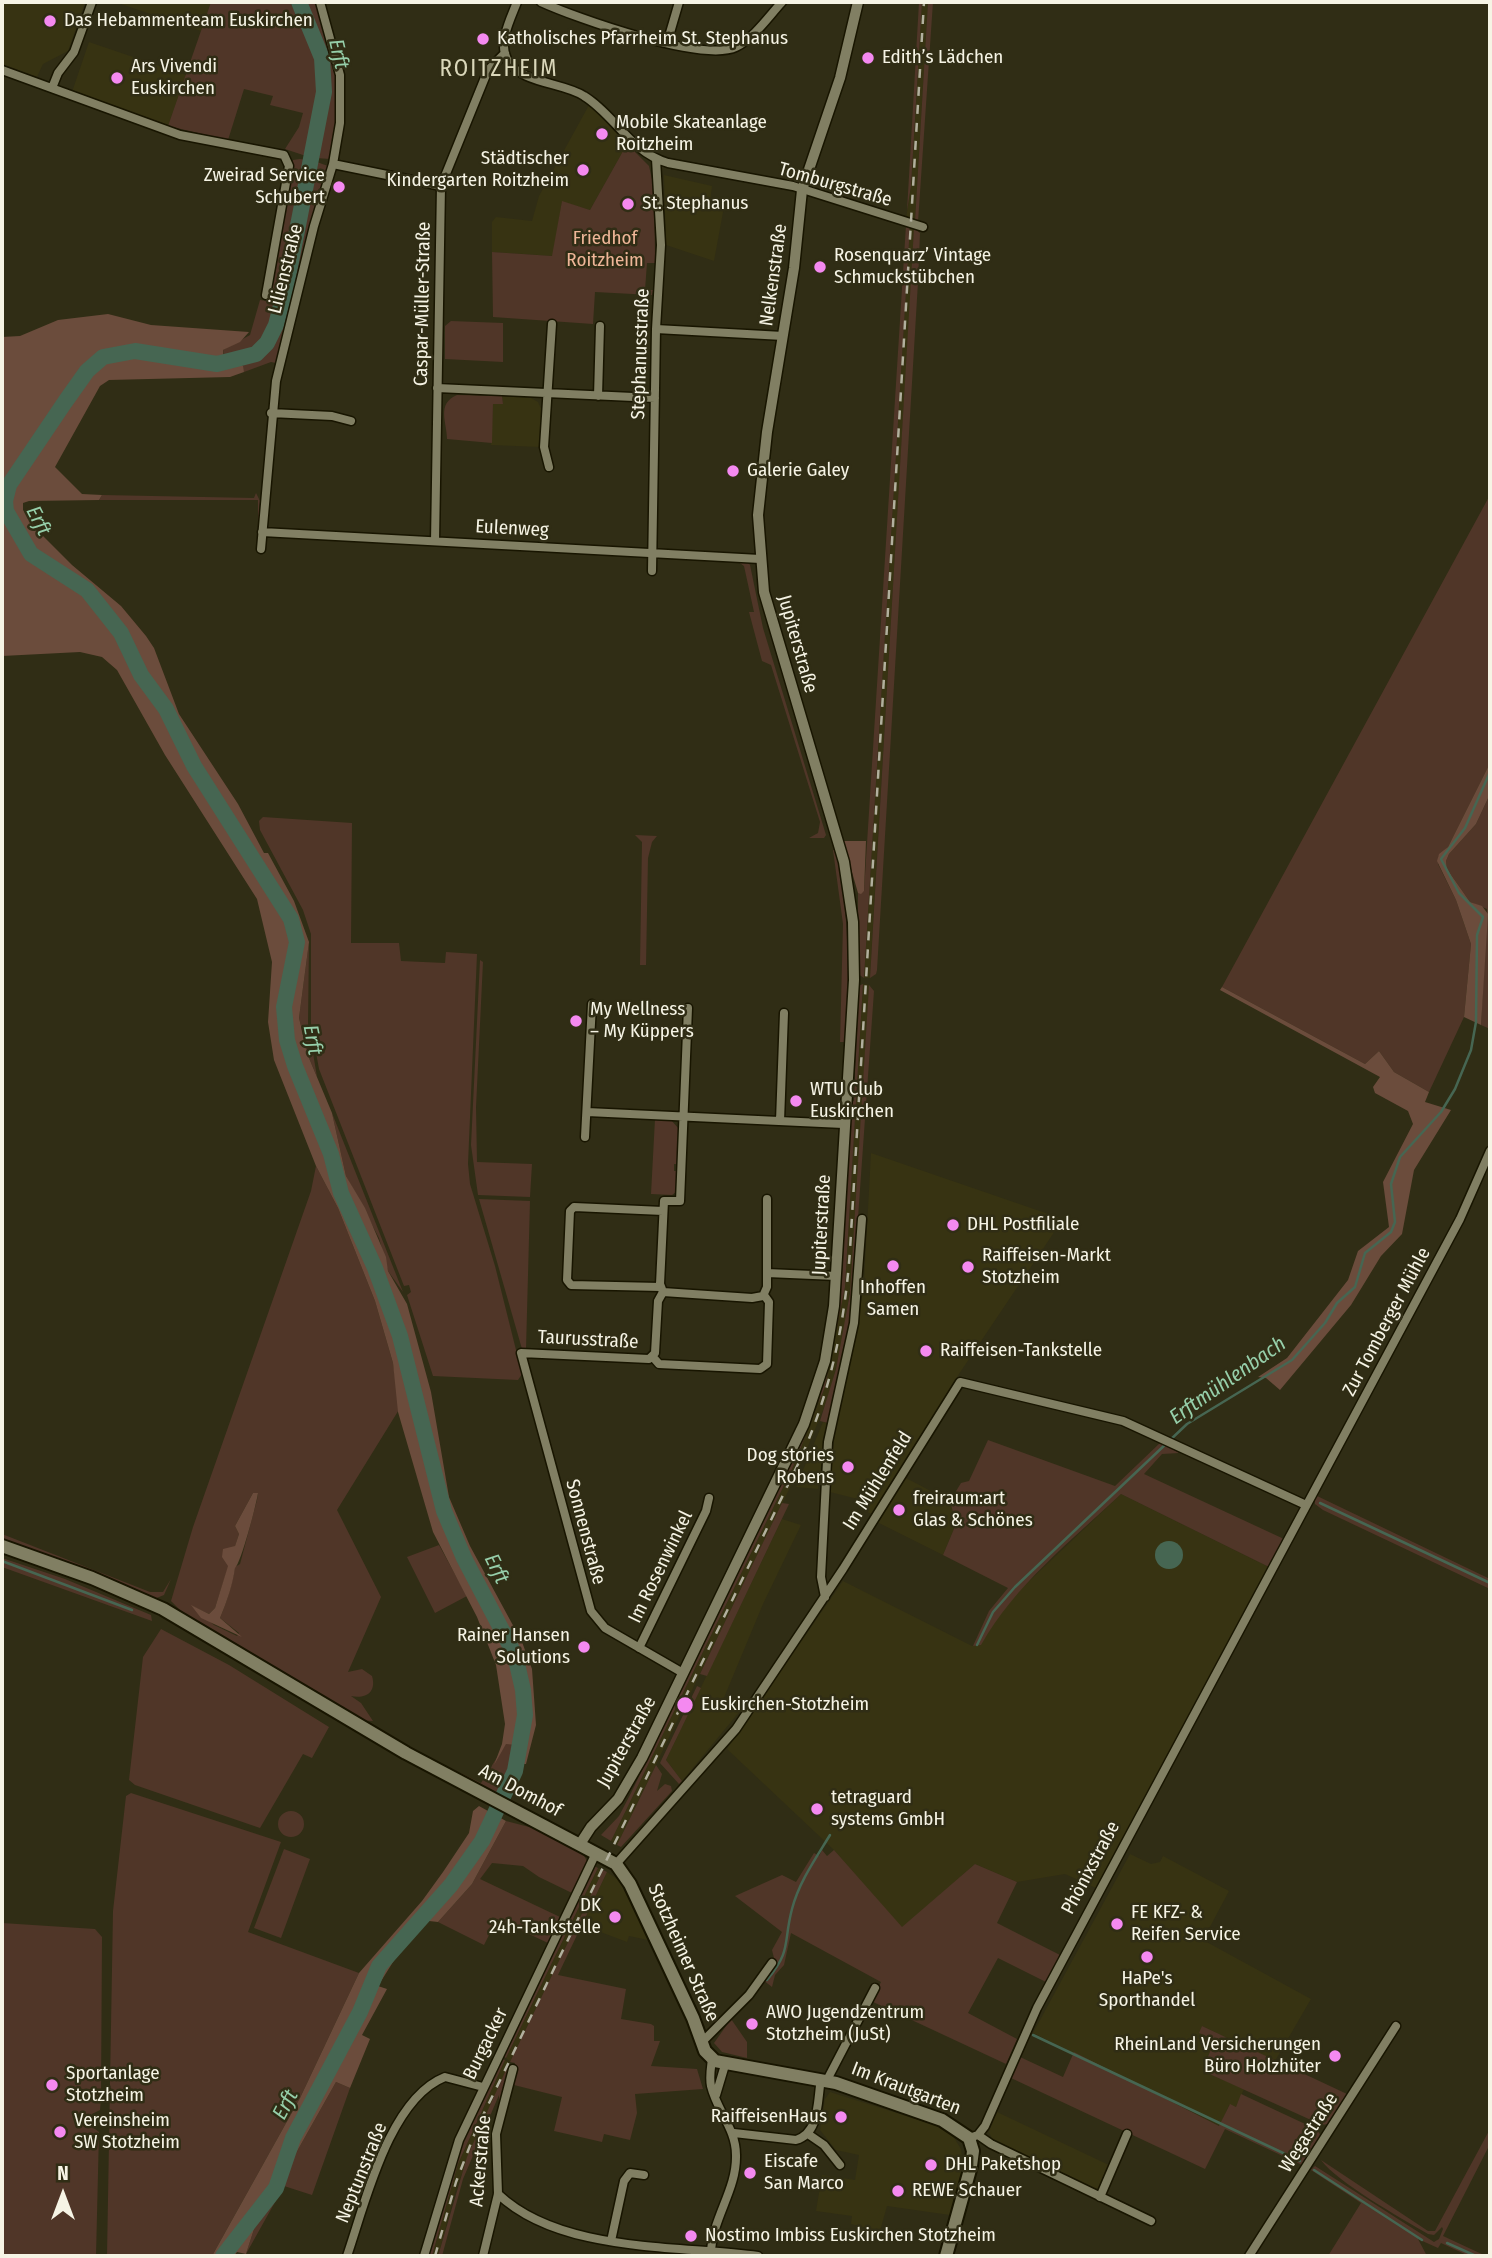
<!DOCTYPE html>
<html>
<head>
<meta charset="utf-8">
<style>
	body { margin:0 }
	#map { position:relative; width:1492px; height:2258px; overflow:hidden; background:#302d15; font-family:"Fira Sans Condensed",sans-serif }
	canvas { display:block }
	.frame { position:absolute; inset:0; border:4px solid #f6f4e5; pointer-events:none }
	.north { position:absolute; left:28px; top:2160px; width:70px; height:70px; -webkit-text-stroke:5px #302d15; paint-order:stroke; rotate:0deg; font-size:19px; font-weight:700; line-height:28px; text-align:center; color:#f6f4e5 }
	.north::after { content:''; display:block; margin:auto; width:24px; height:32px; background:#f6f4e5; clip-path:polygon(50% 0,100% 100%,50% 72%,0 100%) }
</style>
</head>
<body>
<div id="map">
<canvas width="1492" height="2258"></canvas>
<div class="frame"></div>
<div class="north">N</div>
</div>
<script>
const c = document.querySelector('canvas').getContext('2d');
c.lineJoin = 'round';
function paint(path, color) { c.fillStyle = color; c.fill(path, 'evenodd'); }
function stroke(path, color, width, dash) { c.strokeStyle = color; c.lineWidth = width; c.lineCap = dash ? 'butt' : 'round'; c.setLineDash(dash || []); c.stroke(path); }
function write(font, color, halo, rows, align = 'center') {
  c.font = font + ' "Fira Sans Condensed",sans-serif'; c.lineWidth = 5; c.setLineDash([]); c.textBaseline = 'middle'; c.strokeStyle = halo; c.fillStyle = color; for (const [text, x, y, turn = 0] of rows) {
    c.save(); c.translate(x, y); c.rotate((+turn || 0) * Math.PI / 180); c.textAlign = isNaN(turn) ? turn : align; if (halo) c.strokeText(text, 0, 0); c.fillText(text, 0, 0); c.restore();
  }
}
paint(new Path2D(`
	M2 2H85L68 51 43 64 37 77 2 64Z
	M115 2H211L201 31Z
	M922 2H928L915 221 906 219 911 186Z
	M89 42 186 75 168 126 72 92Z
	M589 105 627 144 590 210 562 202 553 256 492 252V222L496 217 532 221 539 196Z
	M664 175 712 186 710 202 724 207 714 261 666 245Z
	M910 226 914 228V237L877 853 870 978H864Z
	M502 396 531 398 538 402 542 411 540 447 491 445 493 403 503 404Z
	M863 984 869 985 868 1003 853 1265 844 1333 830 1393 797 1473 617 1845 611 1841 793 1467 825 1387 845 1287Z
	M871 1153 1063 1219 959 1374 873 1514 863 1511 862 1500 830 1492 835 1429 856 1338 864 1283Z
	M823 1422 827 1423 818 1489 796 1487Z
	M904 1477 950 1501 956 1524 943 1555 877 1522Z
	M1121 1494 1269 1567 1096 1888 1065 1874 1017 1882 975 1864 902 1928 834 1850 727 1749 843 1581 972 1646 980 1645 997 1617 1023 1587Z
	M782 1519 801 1525 763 1604 723 1700 740 1711 682 1781 666 1760Z
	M1130 1854 1151 1864 1160 1862 1163 1856 1229 1891 1203 1940 1311 1999 1275 2061 1202 2026 1215 2040 1203 2068 1205 2072 1244 2089 1236 2107 1229 2105 1220 2126 1033 2033Z
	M598 1868 603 1870 510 2062 506 2058Z
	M607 1872 620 1881 648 1940 629 1936 627 1942 582 1925Z
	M505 2060 509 2063 457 2185 438 2256H432L458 2164Z
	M830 2092 935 2125 953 2136 961 2149 963 2166 950 2215 887 2206 880 2231 851 2224 852 2216 816 2211 822 2175 855 2180 859 2155 836 2150 820 2130 825 2099Z
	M997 2112 1111 2166 1101 2187 1094 2190 993 2141 989 2132Z`), '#373312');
paint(new Path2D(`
	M211 2H290L309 38 321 75 309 157 285 149 299 127 303 113 270 105 273 96 244 89 228 140 168 126Z
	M305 2H316L337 83V110L330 159 316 158C333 84 329 72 305 2Z
	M919 2H922L911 186 907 211Z
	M928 2H933L918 222 915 221Z
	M627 144 649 166 654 188 655 258V263H647L645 290H653L652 295 595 292 593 324 493 317 492 252 552 256 562 201 590 210Z
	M300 159 306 160C300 197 284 316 263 342 254 353 240 357 226 360L223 350 250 335 260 300 267 301 293 160Z
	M314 161 328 166 276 363 271 362 244 372 240 364C250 360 260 356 267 347 294 313 307 206 314 161Z
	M906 225 910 226 864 978 858 974V893L864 891Z
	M914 228 920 233 918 282 877 970 876 974 870 978Z
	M451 321 503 323V362L445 359V326Z
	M457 395 502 396 503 404H493L492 443 447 439C447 422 436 404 457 395Z
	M256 493 260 501 258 528V500H99L102 495 254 498Z
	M1490 495V763L1448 847 1438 857V864L1456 900 1471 944 1464 1017 1429 1092 1394 1072 1379 1051 1365 1064 1222 987Z
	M737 561H747L750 565 763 628 826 835 824 838H809L818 833 820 822 771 665 762 661 749 612H754L744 566Z
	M1490 794V1029L1481 1025 1487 909 1470 902 1447 869 1446 861 1449 854 1476 824Z
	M263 817 352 823 351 943H399L401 961 445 963 446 952 477 954 468 1164 470 1184 495 1266 522 1374 518 1380 433 1376 407 1295 411 1292 409 1285 404 1286 319 1069 311 1025V934L303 910 260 830 259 821Z
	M635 835 657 836 652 842 648 858 646 965H640L642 842Z
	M833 850H836C850 915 849 976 846 1042H840L843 924Z
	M309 942 308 1023 317 1077 309 1058 299 1018Z
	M480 960 483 962 476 1107 477 1162 532 1164 530 1197 478 1195 471 1145Z
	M863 984 845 1287 825 1387 793 1467 611 1841 601 1835 619 1816 631 1793 818 1405 825 1375 851 1102 854 1101 858 986Z
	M869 985 874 991 851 1317 828 1423 820 1421 836 1369 850 1293Z
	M332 1113 403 1292 388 1271 379 1238 346 1176Z
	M655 1119 671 1120 679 1129 677 1164H674V1171H677L676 1192 672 1195 651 1194Z
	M316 1166 338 1208 375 1301 393 1363 400 1408 337 1510 381 1597 348 1672 362 1669 372 1676C377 1693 365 1699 351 1696L361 1703 373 1721 357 1720 185 1615 171 1601 193 1527 311 1191ZM253 1493 258 1494 257 1500 240 1564 235 1567C232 1585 227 1601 220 1618L239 1633 237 1636 214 1625 192 1606 209 1614 215 1608 239 1534 235 1526Z
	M479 1199 530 1201 526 1349H522Z
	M988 1440 1115 1486 1161 1442 1179 1453 1162 1454 1144 1474 1284 1539 1269 1567 1121 1494C1071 1541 1015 1585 981 1645L973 1646 989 1611 1008 1588 943 1555 956 1524 950 1501 961 1483 969 1481Z
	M1315 1495 1490 1579V1589L1323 1510 1315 1504Z
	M782 1503 789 1504 707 1676 700 1674Z
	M2 1534 150 1592H163L171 1579 164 1595 154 1599 2 1540Z
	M439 1545 467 1596 435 1613 407 1557Z
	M2 1558 65 1579 151 1615 152 1621 2 1567Z
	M161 1629 229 1665 329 1727 312 1758 303 1754 260 1828 135 1785 129 1780 143 1657Z
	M697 1686 701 1688 666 1760 682 1781 679 1784 660 1763Z
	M506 1743 517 1745 509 1777 500 1795 423 1758 424 1755 481 1783Z
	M656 1765 662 1774 657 1791 665 1784 671 1786 672 1791 621 1847 617 1845Z
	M131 1793 281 1842 248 1932 359 1973 300 2098 212 2256H107L113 1911 126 1796Z
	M278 1824a13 13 0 1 1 26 0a13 13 0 1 1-26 0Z
	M506 1821 533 1828 583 1854 587 1861 572 1893 539 1877 523 1866 492 1863 480 1879 560 1917 548 1943 497 1919 484 1945 438 1922 472 1884Z
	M284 1849 310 1859 281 1938 254 1928Z
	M822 1850 827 1856 834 1850 902 1927 975 1864 1017 1882 997 1923 1060 1955 1046 1982 998 1958 968 2013 1017 2039 1006 2064 871 2001 881 1982 791 1933 784 1965 775 1975 772 1987 763 1980 775 1962 772 1950 782 1932 735 1896 782 1875 796 1882 814 1853 819 1856Z
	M594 1866 598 1868 594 1876 506 2058 502 2056Z
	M603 1870 607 1872 558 1975 626 1989 621 2019 651 2024 654 2026V2041H660L651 2066 697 2069 703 2089 635 2094 637 2113 630 2140 604 2134 602 2142 554 2131 562 2097 510 2084 515 2063 510 2062Z
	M2 1923 95 1929 102 1937 101 2098 100 2110 92 2114 91 2126 99 2132 96 2256H2Z
	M731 2019 747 2042V2058L722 2052 714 2043Z
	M1202 2026 1347 2094 1328 2124 1322 2125 1205 2072 1203 2068 1215 2040 1199 2033Z
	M1074 2052 1219 2126 1230 2104 1236 2107 1241 2094 1318 2130 1320 2135 1302 2165 1225 2129 1205 2169 1011 2078 1020 2057 1063 2077Z
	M501 2058 505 2060 458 2164 432 2256H428L465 2134Z
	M509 2063V2076L499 2104V2095L463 2179 442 2256H438L467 2157Z
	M336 2082 350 2088 312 2195 284 2186 246 2254 255 2226Z
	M1490 2129V2144L1443 2236 1486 2256H1469L1441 2243 1438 2248 1418 2239 1427 2256H1328L1361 2203 1311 2170 1315 2166 1434 2242 1439 2239 1443 2229 1442 2227 1434 2235 1428 2234C1401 2218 1338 2183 1321 2160L1428 2231H1435Z`), '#503628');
paint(new Path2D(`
	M108 314 151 325 249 332 240 342 223 350 224 359 243 366 244 372 230 377 109 380 100 386 55 467 82 494 102 495 99 500 29 501 23 503V510L40 533 72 565 121 606 146 636 154 648 179 714 238 804 264 853H268L294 901 309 942 299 1018 309 1058 332 1113 346 1176 365 1208 386 1257 388 1271 407 1304 431 1392 449 1497 470 1546 522 1642 532 1669 536 1725 526 1764H519L517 1745 506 1744 494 1765 502 1744 505 1724 496 1665 477 1617 433 1532 398 1412 393 1363 375 1301 338 1208 316 1166 274 1060 268 1022 272 962 257 899 165 755 117 670 102 657 80 652 2 656V337L20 336 58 320Z
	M1490 763V794L1476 824 1449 854 1446 861 1447 869 1470 902 1482 906 1488 914 1481 1025 1464 1017 1471 944 1456 900 1437 861 1439 854 1448 847Z
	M843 841H866L864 891 861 894 858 893Z
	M1222 987 1365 1064 1379 1051 1394 1072 1429 1092 1425 1102 1451 1110 1414 1170 1402 1234 1381 1256 1351 1305 1280 1390 1266 1378 1258 1377 1287 1358 1348 1280 1358 1251 1389 1227 1383 1182 1413 1124 1408 1111 1375 1093 1373 1087 1380 1077 1220 990Z
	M253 1493H258C256 1506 241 1563 235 1568 233 1583 227 1602 220 1618L242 1637 201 1618 191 1605 209 1614 215 1608 228 1566 222 1557 223 1549 235 1546 239 1534 235 1526Z
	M479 1806 506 1821 472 1884 438 1922 429 1921 398 1954 378 1986 387 1989 362 2035 370 2039 350 2088 336 2082 255 2226 246 2254 237 2252 234 2256H212L300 2098 359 1973 422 1901 443 1872 469 1833 473 1811Z`), '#6b4c3c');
paint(new Path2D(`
	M1155 1555a14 14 0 1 1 28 0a14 14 0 1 1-28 0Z`), '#466652');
stroke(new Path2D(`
	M1320 1503 1490 1583
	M2 1561 132 1610
	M501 1626 512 1630
	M977 1645 993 1612 1015 1587 1187 1424 1292 1360 1325 1323 1337 1303 1355 1287 1365 1253 1391 1232 1395 1222 1391 1184 1400 1157 1441 1112 1455 1089 1471 1050 1476 1022 1477 935 1483 917 1459 893 1441 859 1465 828 1490 772
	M767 1980C792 1950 783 1943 792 1909 799 1882 816 1858 830 1835
	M1033 2035 1300 2161
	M1314 2170 1422 2240
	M1447 2243 1476 2256`), '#466652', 2.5);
stroke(new Path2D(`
	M223 2256 276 2188 293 2138 360 2012 379 1966 451 1885 482 1841 515 1771 525 1715 523 1690 515 1655 464 1558 444 1511 400 1336 375 1268 341 1193 331 1154 295 1066 287 1040 284 1007 297 942 291 919 194 766 166 709 141 675 121 633 87 590 31 554 6 511 5 501 9 485 65 402 87 371 103 357 135 351 217 364 256 354 267 343 276 325 287 282 324 92 322 58 299 2`), '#466652', 16);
const minor = new Path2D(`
	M517 2C511 18 498 42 507 59 520 84 563 82 584 96 615 115 630 152 668 163L793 186 923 227
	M541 2C576 18 703 63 736 47 754 38 769 16 782 2
	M667 43 679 2
	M2 70 180 135 284 155 289 166 266 295
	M52 88 58 73 74 52 92 2
	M333 164 441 186
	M656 329 783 336
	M437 388 655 398
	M598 396 600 326
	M271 413 332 416 351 421
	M549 467 544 447 552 324
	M262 532 760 559
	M435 541 441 186 488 70 505 53
	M261 549 276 381 314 226 333 164 340 123V75L320 2
	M652 571 656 329 661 245 656 159
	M587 1112 843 1124
	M780 1121 784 1013
	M585 1137 592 1004
	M767 1273 836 1276
	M660 1287 571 1285 567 1280 570 1211 574 1207 663 1211
	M663 1292 752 1298 763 1296 767 1287V1199
	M652 1356 659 1364 760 1369 767 1364 769 1302 764 1295
	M825 1597 821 1577 828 1442 854 1323 862 1219
	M639 1648 706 1511 709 1498
	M683 1673 605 1628 591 1611 521 1353 649 1359 655 1353 658 1301 663 1292 660 1284 664 1201H680L688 1008
	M616 1864 736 1729 843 1569 960 1382 1123 1421 1306 1505
	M701 2043 749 1995 772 1963
	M827 2080 875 1988
	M716 2095 725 2065
	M734 2133 796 2140C820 2133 817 2101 821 2079
	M808 2134 824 2145 840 2165
	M978 2135 991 2144 1151 2221
	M969 2138 978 2135 985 2126 1037 2008 1460 1219 1490 1151
	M498 2194C560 2253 677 2245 758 2256
	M1100 2197 1127 2134
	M611 2241 624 2181 630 2173 644 2175
	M711 2253C712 2218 737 2190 736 2155 736 2129 717 2111 711 2086 709 2077 711 2068 712 2059
	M347 2256C365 2204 389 2099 445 2077L483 2087
	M424 2256 459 2140 596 1853
	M483 2256 498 2194 496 2134 513 2069
	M1249 2256 1396 2026`);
const tertiary = new Path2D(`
	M580 1844 591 1827 618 1799 642 1758 804 1424 825 1361 834 1306 854 980 853 922 844 862 764 592 758 515 767 432 794 268 802 190 840 78 858 2`);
const secondary = new Path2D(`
	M2 1546 92 1578 163 1609 406 1753 616 1864 630 1884 693 2018 705 2051 715 2061 836 2083 942 2120 969 2138 973 2151 971 2166 946 2256`);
stroke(minor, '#181500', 11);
stroke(tertiary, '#181500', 13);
stroke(secondary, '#181500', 16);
stroke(minor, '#817f63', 8);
stroke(tertiary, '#817f63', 10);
stroke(secondary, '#817f63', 12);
stroke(new Path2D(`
	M435 2256 456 2182 476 2130 799 1462C830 1394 845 1324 850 1250L924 2`), '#b2b09e', 2.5, [9, 9]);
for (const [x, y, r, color] of [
	[50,21,7,"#f489f0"],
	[483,39,7,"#f489f0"],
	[868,58,7,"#f489f0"],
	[117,78,7,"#f489f0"],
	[602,134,7,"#f489f0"],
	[583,170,7,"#f489f0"],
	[339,187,7,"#f489f0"],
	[628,204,7,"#f489f0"],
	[820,267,7,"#f489f0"],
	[733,471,7,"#f489f0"],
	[576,1021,7,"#f489f0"],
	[796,1101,7,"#f489f0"],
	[953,1225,7,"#f489f0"],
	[893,1266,7,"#f489f0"],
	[968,1267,7,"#f489f0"],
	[926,1351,7,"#f489f0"],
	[848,1467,7,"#f489f0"],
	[899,1510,7,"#f489f0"],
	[584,1647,7,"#f489f0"],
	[685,1705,9,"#f489f0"],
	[817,1809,7,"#f489f0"],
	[615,1917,7,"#f489f0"],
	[1117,1924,7,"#f489f0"],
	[1147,1957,7,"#f489f0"],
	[752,2024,7,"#f489f0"],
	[1335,2056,7,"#f489f0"],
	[52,2085,7,"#f489f0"],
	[841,2117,7,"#f489f0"],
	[60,2132,7,"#f489f0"],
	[931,2165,7,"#f489f0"],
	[750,2173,7,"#f489f0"],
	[898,2191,7,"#f489f0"],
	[691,2236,7,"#f489f0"]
]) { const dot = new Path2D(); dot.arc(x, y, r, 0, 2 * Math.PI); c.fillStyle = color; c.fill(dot); stroke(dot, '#302d15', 2.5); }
write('19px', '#f6f4e5', '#302d15', [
	["Das Hebammenteam Euskirchen",64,21],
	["Katholisches Pfarrheim St. Stephanus",497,39],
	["Edith’s Lädchen",882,58],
	["Ars Vivendi",131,67],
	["Euskirchen",131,89],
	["Mobile Skateanlage",616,123],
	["Roitzheim",616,145],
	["Städtischer",569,159,"right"],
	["Kindergarten Roitzheim",569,181,"right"],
	["Zweirad Service",325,176,"right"],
	["Schubert",325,198,"right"],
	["St. Stephanus",642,204],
	["Rosenquarz’ Vintage",834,256],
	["Schmuckstübchen",834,278],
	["Galerie Galey",747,471],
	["My Wellness",590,1010],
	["– My Küppers",590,1032],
	["WTU Club",810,1090],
	["Euskirchen",810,1112],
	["DHL Postfiliale",967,1225],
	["Raiffeisen-Markt",982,1256],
	["Stotzheim",982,1278],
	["Inhoffen",893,1288,"center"],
	["Samen",893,1310,"center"],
	["Raiffeisen-Tankstelle",940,1351],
	["Dog stories",834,1456,"right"],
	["Robens",834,1478,"right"],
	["freiraum:art",913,1499],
	["Glas & Schönes",913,1521],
	["Rainer Hansen",570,1636,"right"],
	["Solutions",570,1658,"right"],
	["Euskirchen-Stotzheim",701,1705],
	["tetraguard",831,1798],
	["systems GmbH",831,1820],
	["DK",601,1906,"right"],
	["24h-Tankstelle",601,1928,"right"],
	["FE KFZ- &",1131,1913],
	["Reifen Service",1131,1935],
	["HaPe's",1147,1979,"center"],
	["Sporthandel",1147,2001,"center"],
	["AWO Jugendzentrum",766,2013],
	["Stotzheim (JuSt)",766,2035],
	["RheinLand Versicherungen",1321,2045,"right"],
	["Büro Holzhüter",1321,2067,"right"],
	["Sportanlage",66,2074],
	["Stotzheim",66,2096],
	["RaiffeisenHaus",827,2117,"right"],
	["Vereinsheim",74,2121],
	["SW Stotzheim",74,2143],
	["Eiscafe",764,2162],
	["San Marco",764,2184],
	["DHL Paketshop",945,2165],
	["REWE Schauer",912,2191],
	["Nostimo Imbiss Euskirchen Stotzheim",705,2236]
], 'left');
write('19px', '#f6f4e5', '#302d15', [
	["Tomburgstraße",835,185,16],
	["Lilienstraße",286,269,-76],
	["Nelkenstraße",774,275,-82],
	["Caspar-Müller-Straße",423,304,-89],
	["Stephanusstraße",641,354,-88],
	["Eulenweg",512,529,3],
	["Jupiterstraße",797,644,74],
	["Jupiterstraße",822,1225,-87],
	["Zur Tomberger Mühle",1387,1322,-62],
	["Taurusstraße",588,1340,3],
	["Im Mühlenfeld",878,1481,-58],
	["Sonnenstraße",585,1532,75],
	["Im Rosenwinkel",661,1567,-64],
	["Jupiterstraße",627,1742,-61],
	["Am Domhof",520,1791,28],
	["Phönixstraße",1091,1868,-62],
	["Stotzheimer Straße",683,1953,66],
	["Burgacker",486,2044,-64],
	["Im Krautgarten",906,2089,21],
	["Wegastraße",1309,2133,-57],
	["Ackerstraße",481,2161,-85],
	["Neptunstraße",362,2173,-68]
]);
write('19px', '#efb698', '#302d15', [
	["Friedhof",605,239],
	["Roitzheim",605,261]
]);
write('italic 21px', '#96cfaa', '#302d15', [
	["Erft",338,54,77],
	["Erft",38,521,63],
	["Erft",312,1040,79],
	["Erftmühlenbach",1228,1381,-35],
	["Erft",496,1569,64],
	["Erft",286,2105,-62]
]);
c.letterSpacing = '2px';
write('23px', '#dad7ba', '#302d15', [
	["ROITZHEIM",499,70]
]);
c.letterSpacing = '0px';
</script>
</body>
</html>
